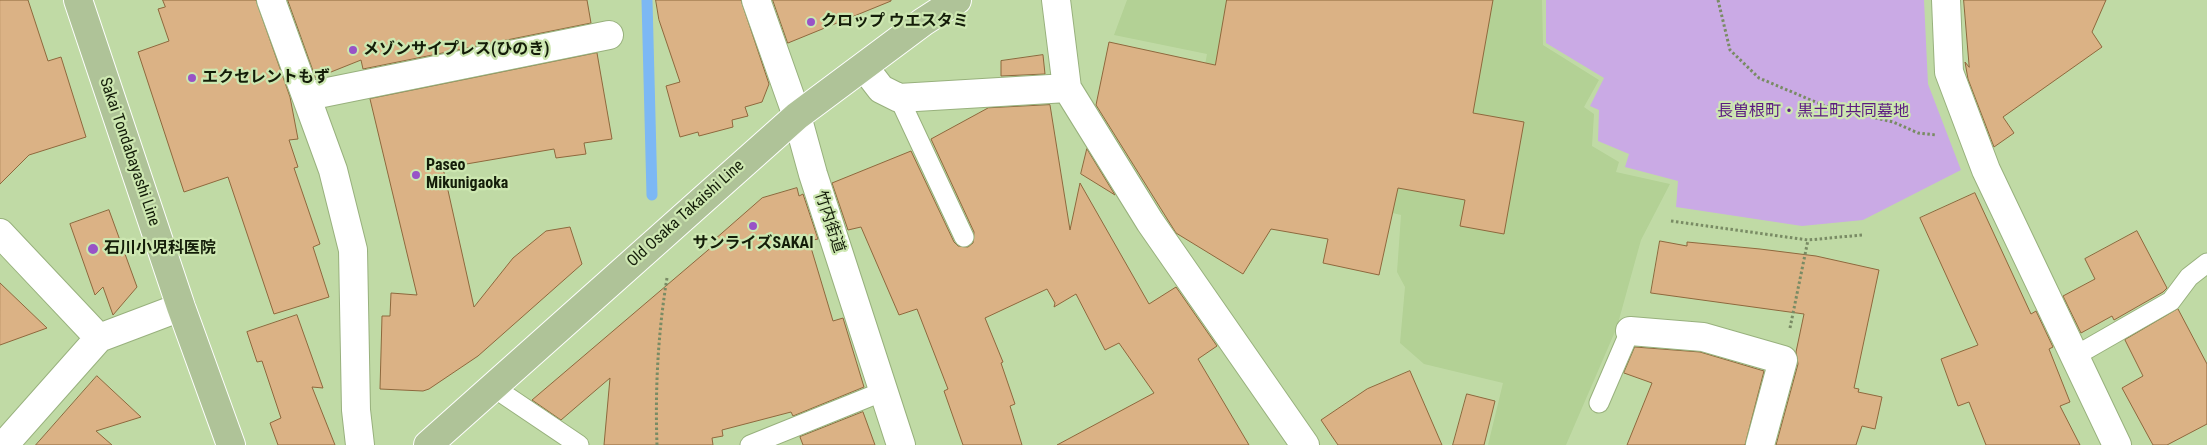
<!DOCTYPE html>
<html>
<head>
<meta charset="utf-8">
<style>
	body { margin:0 }
	canvas { display:block; background:#c0daa5 }
</style>
</head>
<body>
<canvas width="2207" height="445"></canvas>
<script>
const c = document.querySelector('canvas').getContext('2d');
c.lineJoin = 'round';
function paint(path, color) { c.fillStyle = color; c.fill(path, 'evenodd'); }
function stroke(path, color, width, dash) { c.strokeStyle = color; c.lineWidth = width; c.lineCap = dash ? 'butt' : 'round'; c.setLineDash(dash || []); c.stroke(path); }
function write(font, color, halo, rows, align = 'center') {
  c.font = font + ' "Roboto Condensed","Noto Sans JP",sans-serif'; c.lineWidth = 4.5; c.setLineDash([]); c.textBaseline = 'middle'; c.strokeStyle = halo; c.fillStyle = color; for (const [text, x, y, turn = 0] of rows) {
    c.save(); c.translate(x, y); c.rotate((+turn || 0) * Math.PI / 180); c.textAlign = isNaN(turn) ? turn : align; if (halo) c.strokeText(text, 0, 0); c.fillText(text, 0, 0); c.restore();
  }
}
paint(new Path2D(`
	M1127 0H1542L1543 45 1599 80 1584 107 1594 114 1592 146 1619 162 1616 172 1670 184 1641 240 1617 327 1566 445H1488L1503 383 1424 364 1400 343 1405 287 1397 272 1401 215 1187 164 1207 54 1114 35Z`), '#b3d195');
paint(new Path2D(`
	M1546 0H1924L1928 84 1961 170 1863 220 1802 226 1676 207 1678 181 1625 167 1629 154 1598 141 1599 110 1590 106 1604 78 1546 43Z`), '#caaae5');
stroke(new Path2D(`
	M647 0 652 195`), '#7cb8f4', 11);
const building = new Path2D(`
	M0 0H28L48 61 61 57 86 137 29 155 0 184Z
	M163 0H256L290 97 298 139 289 140 298 167 294 168 320 244 313 247 329 297 274 314 228 177 184 192 138 52 169 41 158 9 165 7Z
	M288 0H587L591 23 363 69 361 60 316 78Z
	M656 0H741L769 84 762 102 745 107 748 116 732 120 733 127 699 136 698 132 680 137 666 86 680 82 659 20Z
	M773 0H891V1L788 43Z
	M1227 0H1493L1473 113 1524 122 1504 234 1460 226 1465 200 1398 188 1379 275 1323 263 1328 239 1271 229 1243 274 1176 233 1096 105 1109 42 1215 65Z
	M1964 0H2106L2092 32 2102 47 2003 117 2014 133 1994 147 1968 79 1965 62 1969 67Z
	M597 53 612 139 584 143 586 154 556 158 554 149 443 168 474 307 513 258 546 231 570 227 582 264 478 356 429 389 423 391 380 389 382 316H390L391 293 417 295 370 99Z
	M1043 55 1045 74 1001 76V61Z
	M1050 105 1070 230 1080 183 1149 304 1176 287 1217 346 1198 359 1249 445H1057L1154 393 1119 343 1105 350 1076 294 1054 307 1055 303 1047 289 985 318 1003 362 1001 363 1015 404 1010 406 1022 445H963L944 391 948 389 917 309 899 315 861 227 848 230 832 183 911 151 954 242 958 246 968 247 973 243 974 232 931 139 988 108Z
	M1087 149 1115 195 1081 174Z
	M797 188 799 196 803 194 818 239 809 241 833 321 843 318 864 387 793 416 791 412 722 430 723 436 712 438 713 445H604L610 378 561 420 532 400 714 245V240L762 198Z
	M1975 193 2031 314 2036 311 2053 347 2049 349 2070 402 2060 406 2080 445H1986L1969 402 1958 406 1941 359 1978 345 1920 218Z
	M109 210 137 287 113 315 103 287 95 295 70 224Z
	M2137 231 2167 288 2163 292 2114 320 2112 316 2081 333 2063 296 2095 279 2085 259Z
	M1660 241 1687 246V242L1760 249 1816 256 1879 270 1854 388 1859 389 1858 392 1882 397 1875 429 1862 426 1856 445H1776L1798 364 1796 352 1804 314 1651 293Z
	M0 283 47 328 0 345Z
	M2178 309 2207 364V424L2167 445H2153L2122 388 2143 376 2125 340Z
	M297 315 323 388 312 387 335 445H278L270 423 281 418 262 361 257 362 247 332Z
	M1635 347 1700 352 1764 371 1745 445H1627L1652 383 1624 373Z
	M1410 371 1442 445H1338L1321 420 1367 389Z
	M97 376 141 417 96 431 112 445H36Z
	M1467 394 1495 401 1484 445H1453Z
	M863 412 875 445H803L800 437Z`);
paint(building, '#dbb285');
stroke(building, '#8e683d', 1);
const lane = new Path2D(`
	M899 98 964 237
	M2075 356 2171 301 2189 277 2207 263
	M493 387 579 445
	M1599 403 1630 331
	M750 445 884 391`);
const street = new Path2D(`
	M271 0 333 170 353 250 356 410 360 445
	M756 0 797 116 813 174 901 445
	M1056 0 1067 88 1150 222 1305 445
	M1946 0 1949 72 1986 170 2117 445
	M864 67 881 89 899 98 1067 88
	M308 96 609 35
	M0 233 99 338
	M1630 331 1703 337 1783 360 1760 445
	M4 445 99 338 181 307`);
const primary = new Path2D(`
	M78 0 181 307 231 445
	M428 445 797 116 923 22 957 0`);
stroke(lane, '#98b17d', 21);
stroke(street, '#98b17d', 30);
stroke(primary, '#fff', 30);
stroke(new Path2D(`
	M1718 0 1730 50 1759 78 1825 106 1893 122 1918 133 1936 135
	M1671 221 1808 240 1862 235
	M1790 328 1808 240
	M657 445C655 389 658 333 667 278`), '#798b64', 3, [2.5, 2.5]);
stroke(lane, '#fff', 19);
stroke(street, '#fff', 28);
stroke(primary, '#afc398', 28);
for (const [x, y, r, color] of [
	[811,22,5,"#9853c7"],
	[353,50,5,"#9853c7"],
	[192,78,5,"#9853c7"],
	[416,175,5,"#9853c7"],
	[753,226,5,"#9853c7"],
	[93,249,6,"#9853c7"]
]) { const dot = new Path2D(); dot.arc(x, y, r, 0, 2 * Math.PI); c.fillStyle = color; c.fill(dot); stroke(dot, '#cde7b1', 2); }
write('bold 16px', '#141d09', '#cde7b1', [
	["クロップ ウエスタミ",821,22],
	["メゾンサイプレス(ひのき)",363,50],
	["エクセレントもず",202,78],
	["Paseo",426,166],
	["Mikunigaoka",426,184],
	["サンライズSAKAI",753,244,"center"],
	["石川小児科医院",104,249]
], 'left');
write('16px', '#5b1a81', '#cde7b1', [
	["長曽根町・黒土町共同墓地",1813,112]
]);
write('16px', '#141d09', '#cde7b1', [
	["Sakai Tondabayashi Line",129,152,71],
	["Old Osaka Takaishi Line",686,214,-42],
	["竹内街道",829,222,72]
]);
</script>
</body>
</html>
